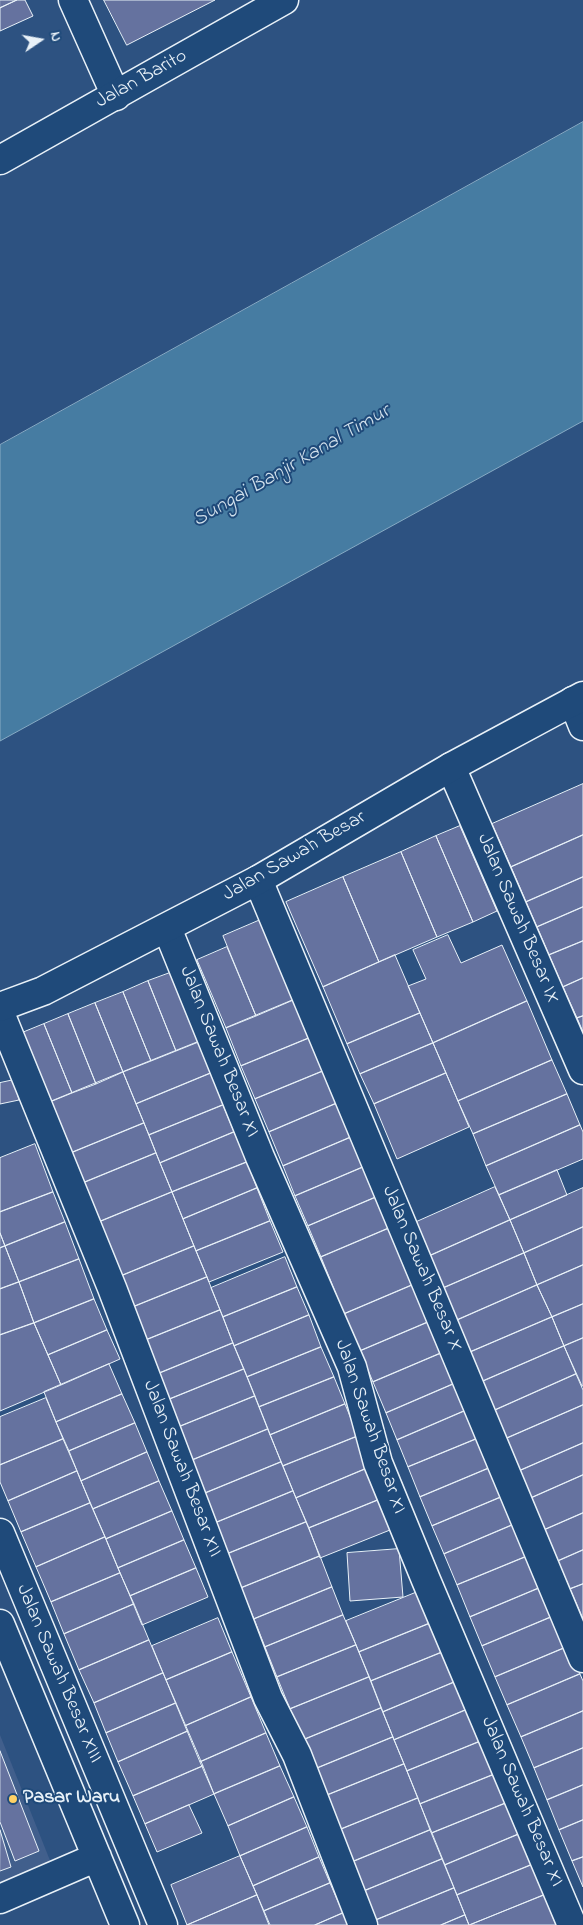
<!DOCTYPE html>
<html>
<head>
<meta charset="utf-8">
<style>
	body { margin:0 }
	#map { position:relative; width:583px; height:1925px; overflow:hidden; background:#2d5281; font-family:"Indie Flower",sans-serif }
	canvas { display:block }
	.north { position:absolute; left:15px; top:15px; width:50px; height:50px; -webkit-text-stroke:4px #1f4a7a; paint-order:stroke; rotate:78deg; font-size:14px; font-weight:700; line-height:20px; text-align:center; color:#e8f1f8 }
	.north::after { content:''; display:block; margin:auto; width:18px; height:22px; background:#e8f1f8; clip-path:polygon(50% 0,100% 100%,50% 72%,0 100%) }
</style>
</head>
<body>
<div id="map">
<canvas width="583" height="1925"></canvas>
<div class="north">N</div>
</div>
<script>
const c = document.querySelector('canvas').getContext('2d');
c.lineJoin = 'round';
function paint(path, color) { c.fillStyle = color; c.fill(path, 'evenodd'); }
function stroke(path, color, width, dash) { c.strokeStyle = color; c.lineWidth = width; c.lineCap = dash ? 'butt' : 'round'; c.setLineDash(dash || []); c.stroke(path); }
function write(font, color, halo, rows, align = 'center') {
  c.font = font + ' "Indie Flower",sans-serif'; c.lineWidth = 4; c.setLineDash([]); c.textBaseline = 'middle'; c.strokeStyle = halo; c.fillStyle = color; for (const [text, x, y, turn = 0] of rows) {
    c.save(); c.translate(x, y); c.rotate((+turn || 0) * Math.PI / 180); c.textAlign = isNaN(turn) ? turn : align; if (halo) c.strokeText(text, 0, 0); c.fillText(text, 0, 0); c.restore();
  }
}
paint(new Path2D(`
	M0 1735 51 1863 0 1884Z`), '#415f8c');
const water = new Path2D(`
	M583 122V421L0 741V445Z`);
paint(water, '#467ca2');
stroke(water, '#87abc4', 1);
const building = new Path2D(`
	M0 0H17L0 8Z
	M17 0H25L33 16 0 31V8Z
	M104 0H215L127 45Z
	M583 784V835L511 867 492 824Z
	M460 826 497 911 473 922 436 836Z
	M583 835V877L526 902 511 867Z
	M436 836 473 922 437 937 401 852Z
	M401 852 437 937 379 962 343 877Z
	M343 877 379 962 323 987 286 902Z
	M583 877V907L537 927 526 902Z
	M583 907V941L549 955 537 927Z
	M265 918 298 998 256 1016 223 936Z
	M448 935 461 963 502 945 527 1001 433 1043 408 986 426 979 413 950Z
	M583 941V978L563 987 549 955Z
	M227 947 256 1016 226 1028 197 960Z
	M395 955 420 1013 347 1044 323 987Z
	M178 970 206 1039 176 1051 148 981Z
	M583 978V1016L577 1018 563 987Z
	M148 981 176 1051 151 1061 123 992Z
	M123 992 151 1061 123 1072 95 1003Z
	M298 998 314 1036 241 1066 226 1028Z
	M527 1001 552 1060 458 1101 433 1043Z
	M95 1003 123 1072 96 1084 68 1014Z
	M420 1013 433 1043 360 1074 347 1044Z
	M68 1014 96 1084 72 1093 44 1024Z
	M583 1016V1032L577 1018Z
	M44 1024 72 1093 45 1104 17 1035Z
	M314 1036 328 1069 255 1099 241 1066Z
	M198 1042 211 1073 136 1104 123 1072Z
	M433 1043 446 1073 374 1104 360 1074Z
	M552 1060 567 1094 473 1134 458 1101Z
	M328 1069 342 1101 269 1132 255 1099Z
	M123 1072 144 1123 66 1155 45 1104Z
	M211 1073 223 1105 149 1135 136 1104Z
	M446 1073 469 1127 397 1159 374 1104Z
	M14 1080 19 1100 0 1104V1083Z
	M567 1094 580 1125 486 1166 473 1134Z
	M342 1101 356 1135 283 1166 269 1132Z
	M223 1105 234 1132 160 1163 149 1135Z
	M144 1123 156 1153 78 1185 66 1155Z
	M580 1125 583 1132V1159L499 1195 486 1166Z
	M234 1132 247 1162 172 1192 160 1163Z
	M356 1135 368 1165 295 1196 283 1166Z
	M35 1144 53 1192 0 1212V1158Z
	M156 1153 172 1192 94 1224 78 1185Z
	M247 1162 257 1188 183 1219 172 1192Z
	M368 1165 381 1195 308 1226 295 1196Z
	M557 1170 567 1195 510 1220 499 1195Z
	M495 1187 510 1220 427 1257 412 1224Z
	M257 1188 270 1221 196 1251 183 1219Z
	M583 1188V1227L524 1253 510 1220Z
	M53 1192 65 1222 5 1246 0 1233V1212Z
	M172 1192 194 1246 116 1278 94 1224Z
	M381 1195 394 1226 321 1257 308 1226Z
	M510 1220 524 1253 441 1289 427 1257Z
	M270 1221 283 1252 209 1282 196 1251Z
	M65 1222 79 1259 19 1282 5 1246Z
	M394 1226 417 1283 344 1314 321 1257Z
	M583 1227V1265L537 1285 524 1253Z
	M0 1233 5 1246 0 1248Z
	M5 1246 19 1282 0 1289V1248Z
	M194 1246 207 1277 128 1309 116 1278Z
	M524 1253 537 1285 455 1321 441 1289Z
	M285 1257 297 1287 223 1317 211 1288Z
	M79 1259 94 1299 34 1323 19 1282Z
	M583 1265V1304L552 1317 537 1285Z
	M207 1277 220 1310 141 1342 128 1309Z
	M19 1282 34 1323 0 1335V1289Z
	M417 1283 433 1320 360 1351 344 1314Z
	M537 1285 552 1317 468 1353 455 1321Z
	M297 1287 309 1315 234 1346 223 1317Z
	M94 1299 107 1330 48 1355 34 1323Z
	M583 1304V1338L564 1346 552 1317Z
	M220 1310 233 1343 155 1375 141 1342Z
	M309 1315 321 1347 247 1377 234 1346Z
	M552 1317 564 1346 481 1382 468 1353Z
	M433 1320 446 1351 373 1382 360 1351Z
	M34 1323 61 1385 0 1411V1335Z
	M107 1330 120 1359 61 1385 48 1355Z
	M583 1338V1386H582L564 1346Z
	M233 1343 244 1369 165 1401 155 1375Z
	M564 1346 576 1374 493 1411 481 1382Z
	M321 1347 334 1377 259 1407 247 1377Z
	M446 1351 458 1382 386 1413 373 1382Z
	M109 1364 122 1394 56 1422 44 1392Z
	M244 1369 255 1396 176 1428 165 1401Z
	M576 1374 583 1390V1405L505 1439 493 1411Z
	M334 1377 345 1404 270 1435 259 1407Z
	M458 1382 469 1409 397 1440 386 1413Z
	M122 1394 135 1423 69 1451 56 1422Z
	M255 1396 268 1429 190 1461 176 1428Z
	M46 1398 63 1439 0 1465V1417Z
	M345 1404 358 1436 283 1466 270 1435Z
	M583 1405V1443L519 1471 505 1439Z
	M469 1409 481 1437 408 1467 397 1440Z
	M135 1423 147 1452 81 1481 69 1451Z
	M268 1429 281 1462 203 1494 190 1461Z
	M358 1436 370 1467 296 1498 283 1466Z
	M481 1437 494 1466 420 1497 408 1467Z
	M63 1439 77 1471 8 1501 0 1482V1465Z
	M583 1443V1475L531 1498 519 1471Z
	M147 1452 159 1481 93 1509 81 1481Z
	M281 1462 293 1491 215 1523 203 1494Z
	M494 1466 506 1495 432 1526 420 1497Z
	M370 1467 383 1498 309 1528 296 1498Z
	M77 1471 90 1503 21 1532 8 1501Z
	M583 1475V1513L544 1530 531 1498Z
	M159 1481 172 1511 106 1539 93 1509Z
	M293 1491 306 1522 227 1554 215 1523Z
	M506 1495 517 1523 444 1554 432 1526Z
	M383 1498 395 1528 320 1558 309 1528Z
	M90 1503 105 1537 36 1567 21 1532Z
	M172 1511 184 1540 118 1568 106 1539Z
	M583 1513V1550L558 1561 544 1530Z
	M306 1522 320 1556 241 1588 227 1554Z
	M517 1523 530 1555 457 1585 444 1554Z
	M105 1537 120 1573 51 1602 36 1567Z
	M184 1540 196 1568 130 1596 118 1568Z
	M399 1549 403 1597 350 1601 347 1553Z
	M583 1550V1584L570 1589 558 1561Z
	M530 1555 544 1586 470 1617 457 1585Z
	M320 1556 332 1587 254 1619 241 1588Z
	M196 1568 208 1597 142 1625 130 1596Z
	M120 1573 134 1604 64 1634 51 1602Z
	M583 1584V1619L570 1589Z
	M544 1586 556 1615 482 1646 470 1617Z
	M332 1587 343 1615 265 1647 254 1619Z
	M420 1591 433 1622 359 1652 346 1621Z
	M134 1604 149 1640 79 1670 64 1634Z
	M343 1615 356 1645 277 1677 265 1647Z
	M556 1615 569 1646 495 1677 482 1646Z
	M218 1618 232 1652 166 1680 152 1646Z
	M433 1622 445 1651 371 1681 359 1652Z
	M149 1640 163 1673 94 1703 79 1670Z
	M356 1645 369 1677 290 1709 277 1677Z
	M569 1646 580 1674 507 1705 495 1677Z
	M445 1651 457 1681 383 1712 371 1681Z
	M232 1652 251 1697 185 1726 166 1680Z
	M163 1673 176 1703 106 1733 94 1703Z
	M580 1674 583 1681V1711L521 1737 507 1705Z
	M369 1677 381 1708 303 1740 290 1709Z
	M457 1681 468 1709 394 1740 383 1712Z
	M251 1697 266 1733 200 1762 185 1726Z
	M176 1703 188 1731 118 1762 106 1733Z
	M381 1708 393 1737 315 1769 303 1740Z
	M468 1709 481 1741 407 1771 394 1740Z
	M583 1711V1748L534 1768 521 1737Z
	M188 1731 203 1766 133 1796 118 1762Z
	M266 1733 280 1766 214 1794 200 1762Z
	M393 1737 404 1764 325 1796 315 1769Z
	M481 1741 495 1774 420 1804 407 1771Z
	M583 1748V1785L547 1800 534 1768Z
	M0 1751 39 1851 15 1861 0 1822Z
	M404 1764 418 1798 339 1830 325 1796Z
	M203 1766 214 1794 145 1824 133 1796Z
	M280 1766 294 1797 228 1826 214 1794Z
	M495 1774 506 1803 432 1833 420 1804Z
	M583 1785V1820L559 1830 547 1800Z
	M294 1797 307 1827 240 1856 228 1826Z
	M418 1798 430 1830 352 1862 339 1830Z
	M506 1803 519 1834 445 1865 432 1833Z
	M189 1805 202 1833 157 1852 145 1824Z
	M583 1820V1857L572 1861 559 1830Z
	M307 1827 319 1857 253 1886 240 1856Z
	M0 1830 11 1867 0 1871Z
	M430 1830 442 1859 364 1891 352 1862Z
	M519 1834 531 1865 457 1895 445 1865Z
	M240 1856 257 1895 187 1925 171 1885Z
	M319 1857 330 1883 264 1911 253 1886Z
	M583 1857V1887L572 1861Z
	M442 1859 454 1888 376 1920 364 1891Z
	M531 1865 544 1895 469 1925 457 1895Z
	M330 1883 343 1913 315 1925H270L264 1911Z
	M454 1888 465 1915 441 1925H378L376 1920Z
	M257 1895 269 1925H187Z
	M544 1895 556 1925H470Z
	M343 1913 348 1925H315Z
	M465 1915 469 1925H441Z`);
paint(building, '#65729f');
stroke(building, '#e8f1f8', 1);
const minor = new Path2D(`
	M73 0 116 96
	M573 701 583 726
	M451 767 583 1070
	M258 880 583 1658
	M167 928 260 1157 352 1367 378 1463 426 1580 572 1925
	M0 1013 112 1288 268 1698 297 1755 363 1925
	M0 1533 163 1925
	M0 1624 125 1925
	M0 1899 97 1857`);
const tertiary = new Path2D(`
	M0 160 284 0
	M0 1007 43 991 258 880 451 767 583 696`);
stroke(minor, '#e8f1f8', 31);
stroke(tertiary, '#e8f1f8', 31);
stroke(minor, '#1f4a7a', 28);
stroke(tertiary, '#1f4a7a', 28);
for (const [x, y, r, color] of [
	[13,1799,5,"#ffd166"]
]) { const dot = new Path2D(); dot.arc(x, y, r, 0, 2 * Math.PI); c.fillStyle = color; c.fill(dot); stroke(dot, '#1f4a7a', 2); }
write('20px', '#e8f1f8', '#1f4a7a', [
	["Jalan Barito",142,80,-29],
	["Jalan Sawah Besar",295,857,-30],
	["Jalan Sawah Besar IX",517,919,67],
	["Jalan Sawah Besar XI",218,1052,68],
	["Jalan Sawah Besar X",421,1269,67],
	["Jalan Sawah Besar XI",369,1427,71],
	["Jalan Sawah Besar XII",181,1469,69],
	["Jalan Sawah Besar XIII",58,1674,67],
	["Jalan Sawah Besar XI",521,1802,67]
]);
write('bold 20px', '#e8f1f8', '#1f4a7a', [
	["Pasar Waru",23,1799]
], 'left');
write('italic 21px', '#d0dfeb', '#1f4a7a', [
	["Sungai Banjir Kanal Timur",292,467,-30]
]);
</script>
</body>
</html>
